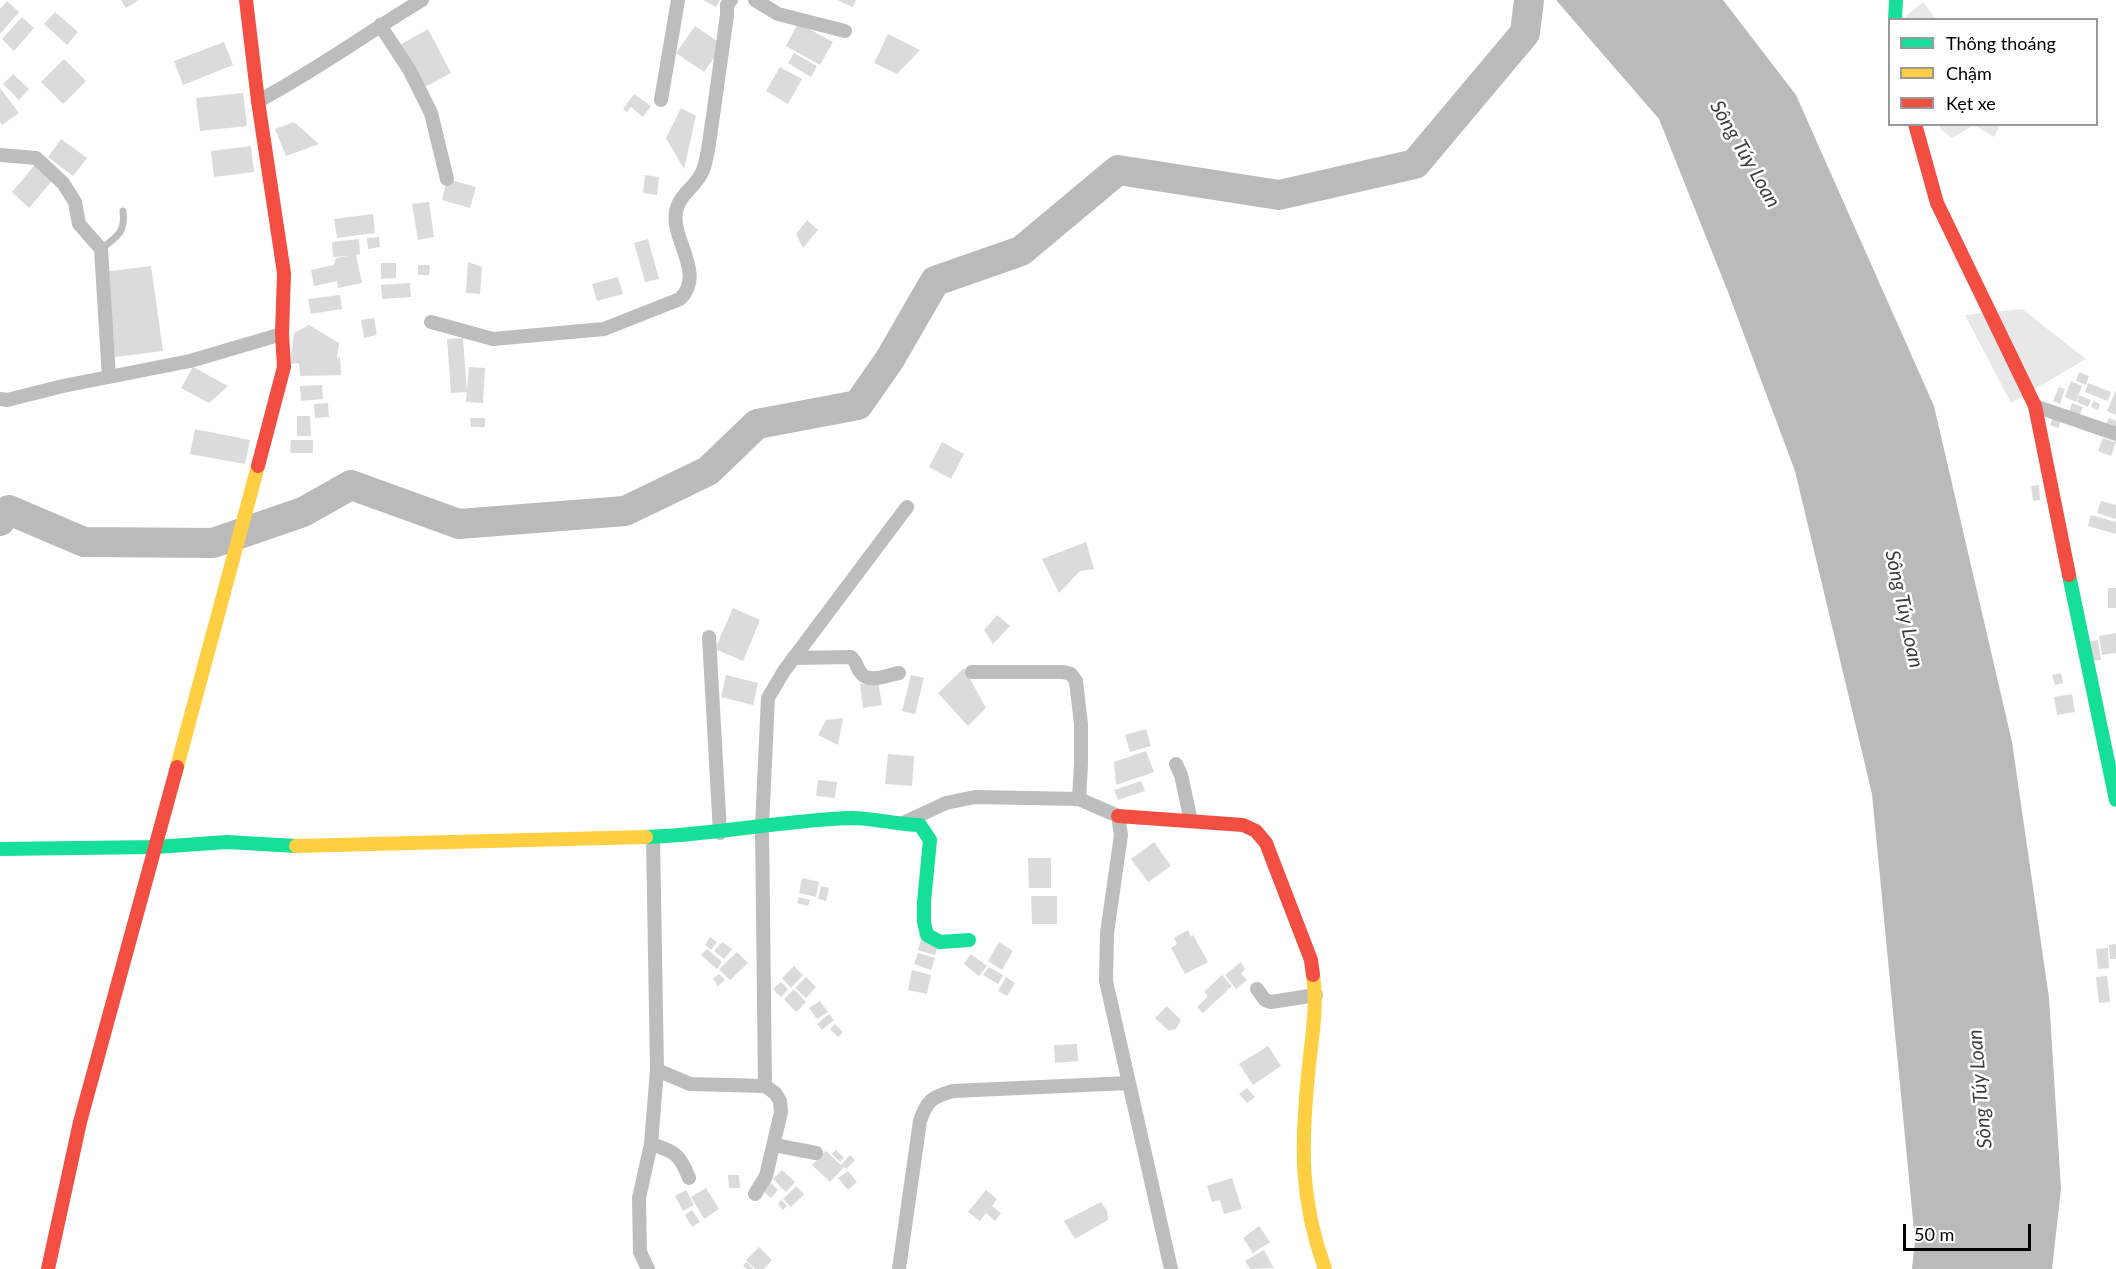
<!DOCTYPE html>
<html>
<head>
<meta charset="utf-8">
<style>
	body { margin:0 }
	#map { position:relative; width:2116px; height:1269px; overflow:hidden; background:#fff; font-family:Lato,sans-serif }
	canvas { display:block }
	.legend { position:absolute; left:1888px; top:18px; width:210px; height:108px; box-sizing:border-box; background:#fff; border:2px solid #999; margin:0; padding:8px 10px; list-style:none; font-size:18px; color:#000 }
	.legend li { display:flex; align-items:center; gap:12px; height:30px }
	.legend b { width:30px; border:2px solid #999 }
	.scale { position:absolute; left:1903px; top:1224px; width:128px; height:27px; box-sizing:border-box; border:3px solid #000; border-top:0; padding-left:8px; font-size:18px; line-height:21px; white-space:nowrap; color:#000; -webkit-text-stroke:4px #fff; paint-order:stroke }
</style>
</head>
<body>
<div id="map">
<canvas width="2116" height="1269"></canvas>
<ul class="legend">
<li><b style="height:8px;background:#16e098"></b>Thông thoáng</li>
<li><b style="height:8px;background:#ffcf43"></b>Chậm</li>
<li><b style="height:8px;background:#f24e42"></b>Kẹt xe</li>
</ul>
<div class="scale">50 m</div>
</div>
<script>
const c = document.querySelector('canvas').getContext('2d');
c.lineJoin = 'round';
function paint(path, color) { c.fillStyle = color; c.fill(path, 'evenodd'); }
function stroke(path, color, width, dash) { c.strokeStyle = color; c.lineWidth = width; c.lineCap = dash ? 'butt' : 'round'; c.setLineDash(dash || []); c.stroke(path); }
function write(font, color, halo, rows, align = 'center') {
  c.font = font + ' Lato,sans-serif'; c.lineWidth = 5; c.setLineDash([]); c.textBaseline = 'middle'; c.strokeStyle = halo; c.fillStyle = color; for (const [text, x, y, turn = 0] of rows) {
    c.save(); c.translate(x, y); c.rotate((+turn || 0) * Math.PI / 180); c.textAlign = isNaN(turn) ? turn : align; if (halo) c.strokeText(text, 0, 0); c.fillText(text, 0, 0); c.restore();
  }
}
paint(new Path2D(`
	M1923 2 1936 19H1906V16Z
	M1939 125V124L2000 125 1994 137 1974 125 1952 138 1941 130Z
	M2022 309 2086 359 2011 403 1965 315Z`), '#e8e8e8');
paint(new Path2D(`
	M1556 0H1723L1796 95 1934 406 2012 742 2049 998 2061 1189 2052 1269H1912L1915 1241 1872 794 1795 471 1728 292 1659 119Z`), '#bababa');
stroke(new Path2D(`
	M0 521 9 510 84 542 213 543 303 512 351 485 459 524 625 511 708 471 757 424 858 405 890 359 935 281 1021 251 1118 170 1279 195 1415 164 1525 33 1529 0`), '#bababa', 30);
paint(new Path2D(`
	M121 0H139L126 8Z
	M703 0H720L716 7Z
	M837 0H856L853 7Z
	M7 1 19 12 0 34V9Z
	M55 12 78 32 67 45 44 24Z
	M22 17 34 28 14 51 2 39Z
	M798 23 833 42 820 65 786 46Z
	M695 26 723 45 704 72 676 53Z
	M428 29 451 73 423 88 400 45Z
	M888 34 920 50 897 74 874 63Z
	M224 42 233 65 183 85 174 61Z
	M794 53 817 66 811 77 788 63Z
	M64 59 86 81 63 104 41 82Z
	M780 67 802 79 788 104 766 91Z
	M13 74 29 89 19 100 3 84Z
	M0 88 19 113 2 125 0 122Z
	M243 93 247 126 200 131 196 98Z
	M634 94 651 106 643 117 631 107 627 112 623 109Z
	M681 108 696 116 684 169 666 138Z
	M294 122 319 144 286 156 275 129Z
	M61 139 87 158 73 176 48 157Z
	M251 146 254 172 214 177 211 151Z
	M34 166 52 181 29 208 12 192Z
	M645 175 659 177 657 195 643 193Z
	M447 179 476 187 470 208 442 200Z
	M429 202 434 237 418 240 412 204Z
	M373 214 375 233 337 238 334 219Z
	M807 220 818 230 803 248 796 234Z
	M379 237 380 247 368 249 367 238Z
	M359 239 360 254 356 255 362 283 338 288 337 281 314 286 311 270 334 265 336 258 348 256 333 257 332 242Z
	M648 239 659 279 645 282 634 243Z
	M468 262 482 267 480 294 466 293Z
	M381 263H396V278L381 279Z
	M418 265H430L429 275H418Z
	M151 266 163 351 115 357 103 272Z
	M618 277 623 294 597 301 592 284Z
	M410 283 411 297 382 299 381 285Z
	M340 295 342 309 311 314 308 299Z
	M374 318 377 335 364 338 361 320Z
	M309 325 339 343 337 359 340 356 341 375 300 376 299 363 290 364 294 333Z
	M463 338 467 392 451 393 447 339Z
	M193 367 228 386 209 403 181 388Z
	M469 367 485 368 483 403 466 402Z
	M2079 372 2089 376 2086 385 2076 381Z
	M2071 381 2082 386 2076 402 2065 397Z
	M2088 383 2111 392 2108 401 2085 392Z
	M322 385 323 399 301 401 300 386Z
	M2059 387 2065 389 2060 404 2053 401Z
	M2116 390V415L2107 411Z
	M2079 395 2091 400 2088 407 2077 402Z
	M2093 401 2100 404 2098 410 2091 407Z
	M328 403 329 417 315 418 314 404Z
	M2072 403 2083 407 2079 417 2069 413Z
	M297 416H310L311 436H297Z
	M470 418H485V427H471Z
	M2053 418 2061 421 2058 428 2050 425Z
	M2109 418 2116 421V431L2105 427Z
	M195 429 250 440 245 464 190 454Z
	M2103 438 2116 442 2111 456 2098 451Z
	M291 440H313V453H290Z
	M942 442 964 454 951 479 929 467Z
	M2039 485 2040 500 2033 501 2031 486Z
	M2101 501 2116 505V519L2097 513Z
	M2091 515 2116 522V534L2088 526Z
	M1086 542 1094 569 1080 571 1059 593 1042 559Z
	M2108 588H2116V608H2108Z
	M733 608 760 620 743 661 715 649Z
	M997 615 1010 626 993 644 984 630Z
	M2116 633V653L2102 655 2099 636Z
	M2098 640 2101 660 2091 661 2088 642Z
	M964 668 986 708 968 726 938 693Z
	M2061 673 2063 683 2055 685 2052 675Z
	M726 675 758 683 753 705 721 697Z
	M911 675 924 678 915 714 902 711Z
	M878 681 882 705 863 708 860 684Z
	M2072 694 2075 712 2057 715 2054 697Z
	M843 718 838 745 818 735 826 720Z
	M1146 729 1151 746 1130 752 1125 735Z
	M1146 751 1154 772 1116 785 1114 762Z
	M888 754 914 756 912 786 885 784Z
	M818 780 837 782 835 798 816 796Z
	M1141 781 1145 791 1118 800 1114 790Z
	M1154 842 1171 866 1148 882 1131 859Z
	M1028 858H1051V888H1029Z
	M802 878 819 882 816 897 799 893Z
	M821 886 829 888 826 901 818 899Z
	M1031 896H1057V924H1032Z
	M799 897 810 900 808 906 797 903Z
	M1188 930 1191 937 1193 935 1208 962 1185 974 1171 948 1177 944 1174 938Z
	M710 937 717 942 711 950 705 945Z
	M921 939 938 944 935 955 918 950Z
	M722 942 732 949 724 959 714 951Z
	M999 942 1013 951 1002 970 988 961Z
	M2116 944V959H2110L2109 945Z
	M2108 948 2109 968 2098 969 2096 949Z
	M707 949 722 962 717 969 701 955Z
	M737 952 748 963 730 980 719 969Z
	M918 953 935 958 931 970 914 964Z
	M971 954 987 966 979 976 964 964Z
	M1241 962 1245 969 1241 974 1247 980 1236 989 1225 975Z
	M794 966 803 975 791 988 782 978Z
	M989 967 1003 975 998 984 983 975Z
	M912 970 931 975 927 994 908 990Z
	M719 974 725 980 718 986 713 979Z
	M1222 975 1232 986 1203 1013 1197 1007 1208 996 1204 992Z
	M2107 976 2110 1002 2099 1003 2096 977Z
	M806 977 816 987 806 998 795 988Z
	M1006 977 1015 983 1007 996 998 991Z
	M781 982 788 989 781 997 773 989Z
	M794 989 806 1002 796 1012 784 999Z
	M820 1001 828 1012 817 1019 809 1008Z
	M1167 1006 1181 1020 1176 1029 1169 1031 1155 1018Z
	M829 1014 834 1020 822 1030 817 1024Z
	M835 1024 843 1032 838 1037 830 1029Z
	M1077 1044 1078 1061 1055 1063 1054 1045Z
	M1268 1046 1281 1066 1253 1085 1239 1064Z
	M1247 1088 1255 1097 1247 1103 1239 1094Z
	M836 1150 844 1158 840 1162 832 1154Z
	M826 1151 841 1165 850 1155 855 1160 846 1169 844 1167 830 1182 812 1165Z
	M782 1170 795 1182 786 1192 773 1179Z
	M848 1171 857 1182 848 1190 838 1178Z
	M728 1175H739L740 1188H729Z
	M1232 1178 1242 1209 1224 1214 1220 1200 1212 1202 1207 1186Z
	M769 1181 778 1190 771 1198 761 1189Z
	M796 1186 804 1194 791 1207 783 1199Z
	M706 1188 719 1209 704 1219 691 1197Z
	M686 1190 694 1205 683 1211 675 1196Z
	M986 1190 997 1199 992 1206 1001 1213 995 1221 986 1213 980 1221 968 1212Z
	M781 1200 787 1206 783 1210 778 1204Z
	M1101 1202 1107 1211 1108 1220 1075 1239 1064 1221Z
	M692 1210 700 1222 692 1227 685 1215Z
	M1259 1226 1270 1242 1253 1253 1243 1238Z
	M759 1247 772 1260 764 1269H755L746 1260Z
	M1264 1250 1274 1268 1250 1269 1245 1261Z
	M747 1262 753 1269H746L743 1265Z`), '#dbdbdb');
stroke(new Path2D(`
	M101 249C116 237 126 233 123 211`), '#bdbdbd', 7);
stroke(new Path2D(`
	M755 0 778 14 845 31
	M380 25 410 71 431 113 447 179
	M661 100 678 0
	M258 101C315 71 367 33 422 0
	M0 155 36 158 63 183 75 202 79 224 101 249 109 377
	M431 322 493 339 604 329 680 299C706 274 671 240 676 212 679 193 697 187 703 170 709 154 710 133 713 116 718 82 722 49 727 15V5L731 0
	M0 399 7 400 63 386 190 361 282 334
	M2035 406 2116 434
	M709 637 720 833
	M793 658 851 657C858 663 856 668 861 673 869 684 888 675 899 673
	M972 672H1063L1071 674 1076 681 1081 724V764L1079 799
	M1176 764 1181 775 1191 821
	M903 823 946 803 975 797 1079 799 1118 816 1121 835 1107 933 1106 981 1171 1269
	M1257 989 1265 1000 1271 1002 1316 995
	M657 1070 690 1084 765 1086 775 1093 780 1101 781 1112 766 1176 755 1194
	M765 1086 762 826 768 698 784 671 907 507
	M651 1144C674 1151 680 1154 689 1178
	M774 1145 816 1153
	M648 1269 640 1252 639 1198 651 1144 657 1070 653 837
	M899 1269 920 1121C927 1100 932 1097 953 1091L1129 1083`), '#bdbdbd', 14);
stroke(new Path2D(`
	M1895 20 1896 0
	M2069 575 2116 800
	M646 837C715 835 783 820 852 818 874 818 897 825 920 825L930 840 924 902V922L927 935 940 942 969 940
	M0 849 156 847 227 842 296 846`), '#16e098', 14);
stroke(new Path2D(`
	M177 767 258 466
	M296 846 646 837
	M1313 975C1318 1008 1311 1042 1308 1075 1301 1147 1300 1200 1325 1269`), '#ffcf43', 14);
stroke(new Path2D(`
	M246 0 258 101 284 273 282 334 284 367 258 466
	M1915 124 1937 203 2035 406 2069 575
	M1118 816 1243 825 1256 831 1266 843 1311 960 1313 975
	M48 1269 80 1122 177 767`), '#f24e42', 14);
write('italic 20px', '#3d3d3d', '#fff', [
	["Sông Túy Loan",1745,154,60],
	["Sông Túy Loan",1904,609,78],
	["Sông Túy Loan",1980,1089,-95]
]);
</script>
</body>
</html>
